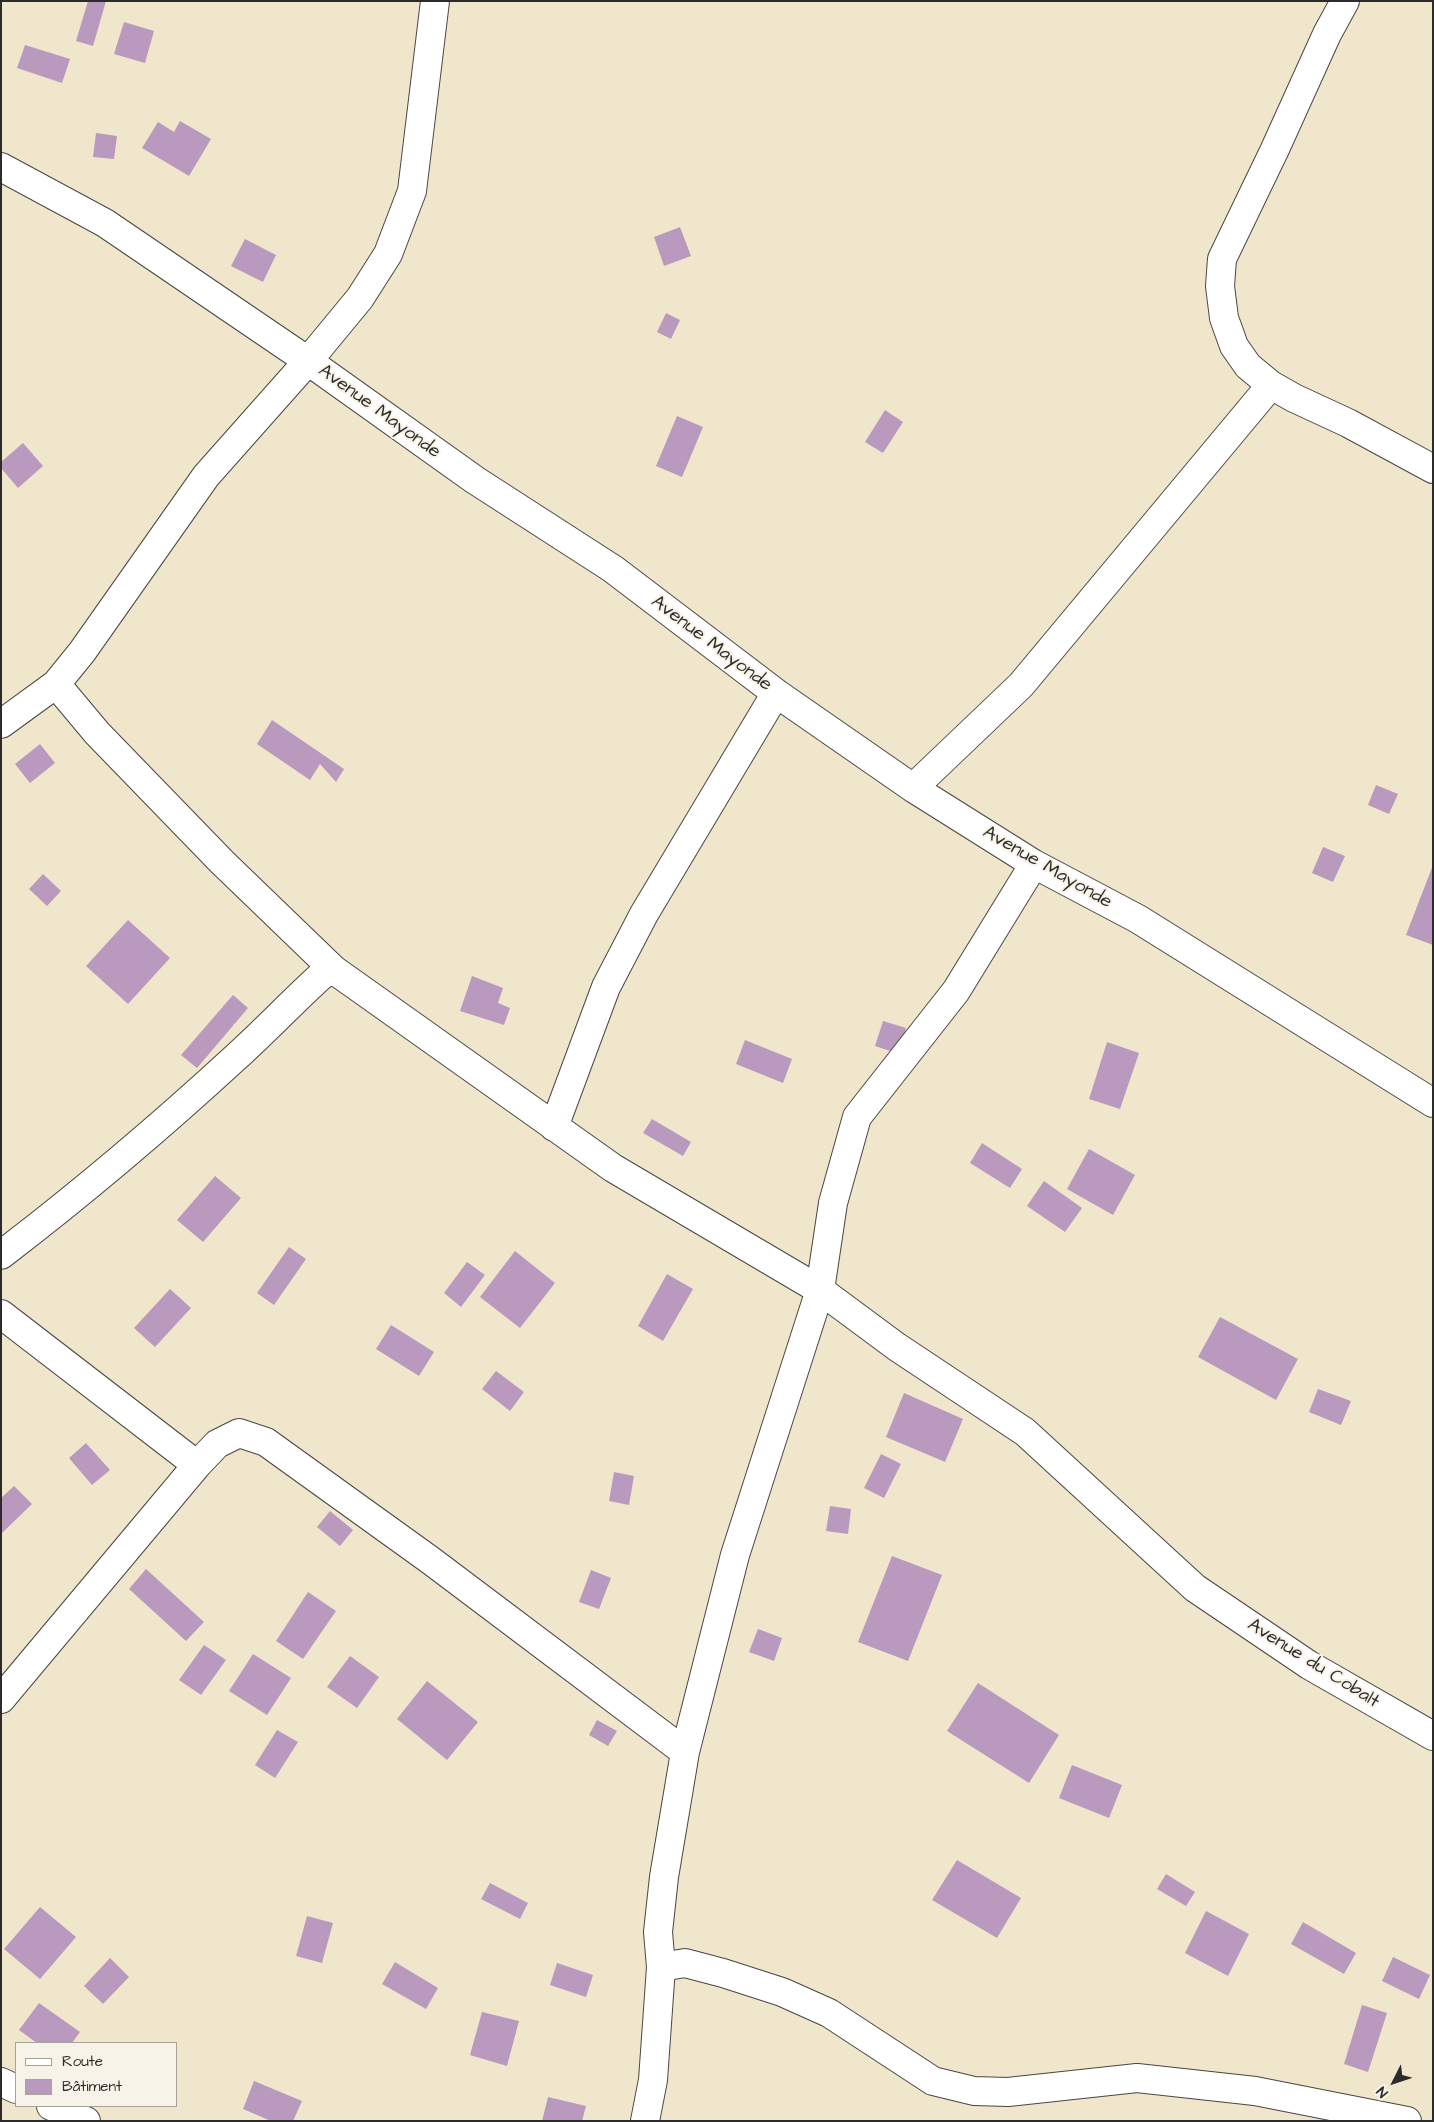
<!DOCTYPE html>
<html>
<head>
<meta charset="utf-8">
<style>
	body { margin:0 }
	#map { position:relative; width:1434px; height:2122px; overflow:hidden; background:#f0e6cc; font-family:"Architects Daughter",sans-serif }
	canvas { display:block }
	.frame { position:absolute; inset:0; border:2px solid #2b2b2b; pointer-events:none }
	.legend { position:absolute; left:15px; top:2042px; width:162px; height:65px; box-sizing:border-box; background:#f7f3e8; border:1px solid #a5a39c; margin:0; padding:6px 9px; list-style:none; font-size:15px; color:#2b2b2b }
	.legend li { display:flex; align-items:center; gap:10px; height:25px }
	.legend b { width:25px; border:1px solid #a5a39c }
	.north { position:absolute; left:1369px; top:2057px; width:50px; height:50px; -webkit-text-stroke:4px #f7f3e8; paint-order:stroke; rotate:229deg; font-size:14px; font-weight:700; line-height:20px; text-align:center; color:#2b2b2b }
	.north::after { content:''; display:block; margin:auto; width:18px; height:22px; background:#2b2b2b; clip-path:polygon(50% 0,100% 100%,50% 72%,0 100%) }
</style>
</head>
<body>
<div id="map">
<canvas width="1434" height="2122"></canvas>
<div class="frame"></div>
<ul class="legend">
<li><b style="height:6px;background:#fff"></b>Route</li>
<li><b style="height:14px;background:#ba99be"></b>Bâtiment</li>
</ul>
<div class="north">N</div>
</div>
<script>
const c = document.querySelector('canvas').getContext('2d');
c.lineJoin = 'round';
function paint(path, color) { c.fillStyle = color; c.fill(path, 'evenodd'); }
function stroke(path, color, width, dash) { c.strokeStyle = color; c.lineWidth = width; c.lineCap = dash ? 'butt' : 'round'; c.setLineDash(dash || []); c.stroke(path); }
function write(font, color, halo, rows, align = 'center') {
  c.font = font + ' "Architects Daughter",sans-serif'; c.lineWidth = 4; c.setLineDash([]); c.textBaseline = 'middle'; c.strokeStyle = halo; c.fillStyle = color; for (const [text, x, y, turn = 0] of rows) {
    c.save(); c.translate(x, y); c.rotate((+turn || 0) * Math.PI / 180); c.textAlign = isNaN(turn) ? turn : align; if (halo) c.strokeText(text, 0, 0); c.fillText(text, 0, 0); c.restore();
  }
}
paint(new Path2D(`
	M88 1H106L93 46 76 41Z
	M124 22 154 31 145 63 114 54Z
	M25 45 70 59 62 83 17 68Z
	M180 121 211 139 189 176 142 148 158 122 174 132Z
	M96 133 117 136 114 159 93 157Z
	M680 227 691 256 664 266 654 237Z
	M245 239 276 255 263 282 231 266Z
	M666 313 680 320 671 339 657 332Z
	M885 410 903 422 883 453 865 442Z
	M677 416 703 427 682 477 656 466Z
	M23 443 43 466 18 488 1 468V462Z
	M272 720 344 769 336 782 320 764 310 780 257 744Z
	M40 744 55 763 30 783 15 764Z
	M1376 785 1398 794 1389 814 1368 805Z
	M1323 847 1345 856 1333 882 1312 873Z
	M1433 865V945L1406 935Z
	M43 874 61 891 47 906 29 889Z
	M128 920 170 958 128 1004 86 966Z
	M472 976 503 988 498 1003 510 1008 504 1025 460 1011Z
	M233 995 248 1008 197 1068 181 1055Z
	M883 1021 906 1028 899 1054 875 1046Z
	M745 1040 792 1059 783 1083 736 1064Z
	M1107 1042 1139 1053 1120 1109 1089 1099Z
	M652 1119 691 1142 683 1156 643 1133Z
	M982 1143 1022 1169 1010 1188 970 1163Z
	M1089 1149 1135 1175 1113 1215 1067 1189Z
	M215 1176 241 1198 203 1242 177 1220Z
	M1044 1181 1082 1208 1065 1232 1027 1206Z
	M289 1247 306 1259 274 1305 257 1293Z
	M515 1251 555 1283 520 1328 480 1297Z
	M467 1262 485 1275 461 1307 444 1293Z
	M667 1274 693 1289 663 1341 638 1326Z
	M170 1289 191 1308 155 1347 134 1328Z
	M1220 1317 1298 1359 1276 1400 1198 1357Z
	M391 1325 434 1352 419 1376 376 1349Z
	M496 1371 524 1392 510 1411 482 1389Z
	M1318 1389 1351 1401 1341 1425 1309 1412Z
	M904 1393 963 1419 945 1462 886 1437Z
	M86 1443 110 1470 92 1485 69 1458Z
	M881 1454 901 1464 884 1498 864 1488Z
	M614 1472 634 1476 629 1505 609 1501Z
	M14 1486 32 1504 1 1534V1498Z
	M830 1506 851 1509 848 1534 826 1531Z
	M330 1511 353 1530 340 1546 317 1527Z
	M892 1556 942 1575 908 1661 858 1642Z
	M146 1569 204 1622 186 1641 129 1589Z
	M591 1570 611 1578 599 1609 579 1602Z
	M308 1592 336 1611 303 1659 276 1641Z
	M758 1629 782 1638 774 1661 749 1652Z
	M204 1645 226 1660 201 1695 179 1680Z
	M253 1654 291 1678 267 1715 229 1691Z
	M350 1656 379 1677 357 1708 327 1687Z
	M427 1681 478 1722 447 1760 397 1719Z
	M978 1683 1059 1735 1029 1783 947 1731Z
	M597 1720 617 1731 608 1746 589 1735Z
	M277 1730 298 1742 275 1778 255 1765Z
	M1072 1765 1122 1785 1109 1818 1059 1798Z
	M957 1860 1021 1898 997 1938 932 1900Z
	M1166 1874 1195 1892 1186 1906 1157 1889Z
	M490 1883 528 1903 520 1919 481 1899Z
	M40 1907 76 1937 40 1979 4 1949Z
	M1206 1911 1249 1934 1228 1976 1185 1953Z
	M307 1916 333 1923 322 1963 296 1956Z
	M1303 1922 1356 1953 1344 1974 1291 1944Z
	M1393 1957 1430 1975 1419 1999 1382 1981Z
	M110 1958 129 1977 103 2004 84 1986Z
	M395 1962 438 1988 426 2009 382 1984Z
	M557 1963 593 1975 586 1997 550 1985Z
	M39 2003 80 2032 72 2043H37L19 2030Z
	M1362 2005 1387 2013 1368 2072 1344 2064Z
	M482 2012 519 2021 507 2066 470 2055Z
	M254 2081 302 2101 293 2121H271L243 2109Z
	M548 2097 586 2106 582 2121H542Z`), '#ba99be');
const minor = new Path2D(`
	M1345 1 1327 34 1275 149 1222 259 1220 286 1224 318 1234 346 1248 366 1271 385 1294 398 1348 423 1433 469
	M1 167 105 223 308 361 475 480 613 569 776 693 913 788 1034 864 1138 919 1433 1103
	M56 684 97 733 222 862 334 970 613 1168 820 1290 897 1347 1025 1432 1195 1588 1309 1665 1433 1736
	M1 724 56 684 82 652 206 476 308 361 360 298 388 254 412 191 435 1
	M913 788 1021 685 1271 385
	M554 1127 606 987 644 914 776 693
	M1 1255C82 1193 160 1127 235 1058 265 1031 293 1001 323 974L334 970
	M1 1314 197 1465
	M1 1699 197 1465 217 1444 239 1433 266 1442 430 1560 685 1752
	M661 1967 685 1963 723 1973 782 1992 829 2013 933 2081 974 2091 1008 2092 1137 2078 1255 2091 1407 2121
	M1 2082 16 2089
	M51 2106 86 2121
	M645 2121 653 2080 661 1967 658 1932 664 1877 685 1752 735 1555 820 1290 833 1203 857 1117 956 991 1034 864`);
stroke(minor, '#494743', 30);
stroke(minor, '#fff', 28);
write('19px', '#2b2b2b', '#f7f3e8', [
	["Avenue Mayonde",379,412,36],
	["Avenue Mayonde",711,644,37],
	["Avenue Mayonde",1047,868,30],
	["Avenue du Cobalt",1313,1664,32]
]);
</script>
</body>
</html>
